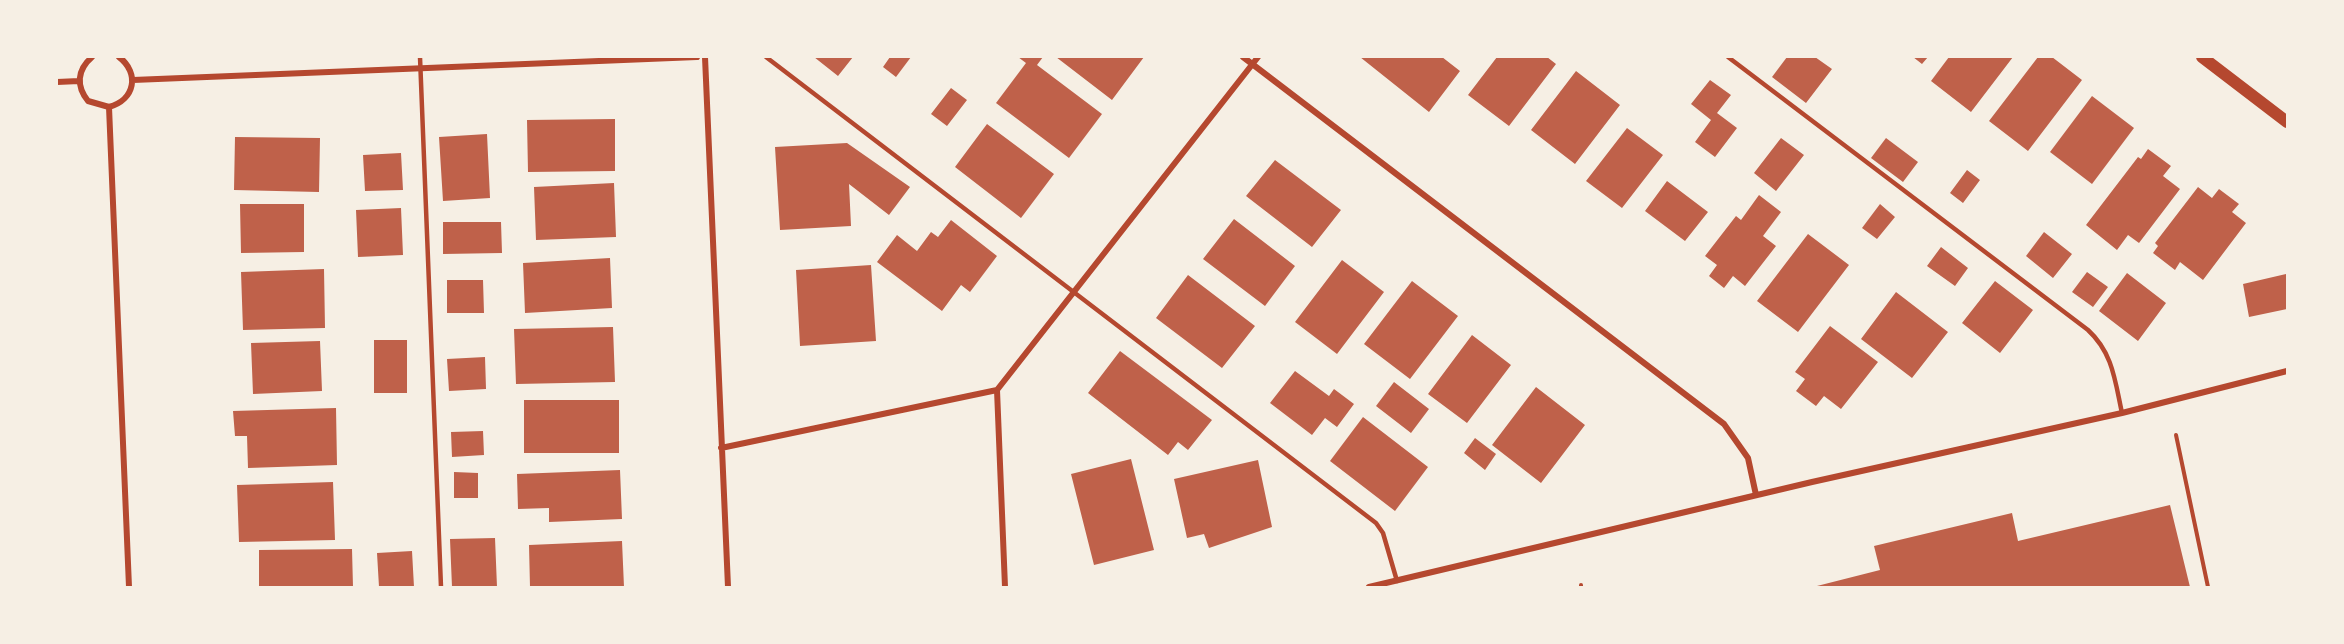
<!DOCTYPE html>
<html>
<head>
<meta charset="utf-8">
<style>
	body { margin:0 }
	#map { position:relative; width:2344px; height:644px; overflow:hidden; background:#f6efe4; font-family:Commissioner,sans-serif }
	canvas { display:block }
	.frame { position:absolute; inset:0; border:58px solid #f6efe4; pointer-events:none }
</style>
</head>
<body>
<div id="map">
<canvas width="2344" height="644"></canvas>
<div class="frame"></div>
</div>
<script>
const c = document.querySelector('canvas').getContext('2d');
c.lineJoin = 'round';
function paint(path, color) { c.fillStyle = color; c.fill(path, 'evenodd'); }
function stroke(path, color, width, dash) { c.strokeStyle = color; c.lineWidth = width; c.lineCap = dash ? 'butt' : 'round'; c.setLineDash(dash || []); c.stroke(path); }
paint(new Path2D(`
	M814 57H853L838 76Z
	M890 57H911L896 77 883 67Z
	M1018 57H1043L1037 65 1102 114 1069 158 996 103 1026 63Z
	M1056 57H1144L1112 100Z
	M1360 57H1442L1460 71 1429 112Z
	M1497 57H1547L1556 64 1509 126 1468 95Z
	M1787 57H1815L1832 69 1806 103 1772 77Z
	M1913 57H1928L1922 64Z
	M1949 57H2013L1971 112 1931 81Z
	M2038 57H2052L2082 80 2028 151 1989 121Z
	M1576 71 1620 105 1575 164 1531 130Z
	M1710 80 1731 95 1717 113 1737 128 1715 157 1695 142 1711 120 1691 104Z
	M951 88 967 100 947 126 931 114Z
	M2092 96 2134 128 2092 184 2050 152Z
	M615 119V171L528 172 527 120Z
	M987 124 1054 174 1021 218 955 167Z
	M1627 128 1663 155 1622 208 1586 181Z
	M487 134 490 198 443 201 439 137Z
	M235 137 320 138 319 192 234 190Z
	M1781 138 1804 155 1776 191 1754 173Z
	M1886 138 1918 162 1903 182 1871 158Z
	M847 143 910 187 889 215 849 184 851 226 780 230 775 147Z
	M2148 149 2171 166 2163 176 2180 189 2139 243 2128 235 2117 250 2086 225 2138 157 2141 159Z
	M401 153 403 190 365 191 363 155Z
	M1275 160 1341 210 1312 247 1246 196Z
	M1967 170 1980 180 1963 203 1950 193Z
	M1667 181 1708 212 1685 241 1645 211Z
	M614 183 616 237 536 240 534 187Z
	M2198 187 2212 198 2219 189 2239 204 2232 212 2246 223 2203 280 2180 262 2175 270 2153 253 2158 246 2155 243Z
	M1759 195 1781 212 1763 236 1776 246 1745 286 1733 276 1724 288 1709 276 1717 265 1705 256 1736 216 1741 220Z
	M240 204H304V252L241 253Z
	M1880 204 1895 217 1877 239 1862 228Z
	M401 208 403 255 358 257 356 210Z
	M1234 219 1295 266 1265 306 1203 259Z
	M951 220 997 256 970 292 961 285 942 311 877 262 897 235 917 251 931 232 938 237Z
	M443 222H501L502 253 443 254Z
	M2044 232 2072 254 2053 278 2026 256Z
	M1808 234 1849 265 1798 332 1757 301Z
	M1941 247 1968 268 1955 286 1927 266Z
	M610 258 612 308 525 313 523 263Z
	M1342 260 1384 292 1337 354 1295 322Z
	M871 265 876 341 800 346 796 270Z
	M324 269 325 328 243 330 241 272Z
	M2087 272 2108 287 2093 307 2072 292Z
	M2127 273 2166 303 2138 341 2099 311Z
	M2286 274 2287 309 2249 317 2243 284Z
	M1188 275 1255 326 1222 368 1156 318Z
	M447 280H483L484 313H447Z
	M1412 281 1458 316 1410 379 1364 344Z
	M1995 281 2033 310 2000 353 1962 323Z
	M1896 292 1948 332 1912 378 1861 339Z
	M1830 326 1878 362 1841 409 1824 396 1816 406 1796 391 1805 379 1795 372Z
	M613 327 615 382 516 384 514 329Z
	M1472 335 1511 365 1467 423 1428 394Z
	M374 340H407V393H374Z
	M320 341 322 391 253 394 251 343Z
	M1120 351 1212 420 1188 450 1178 442 1168 455 1088 393Z
	M485 357 486 389 449 391 447 359Z
	M1295 371 1329 396 1334 389 1354 404 1337 427 1325 418 1312 435 1270 403Z
	M1394 382 1429 409 1411 433 1376 406Z
	M1536 387 1585 425 1541 483 1492 445Z
	M524 400H619V453H524Z
	M336 408 337 465 248 468 247 436H235L233 411Z
	M1363 417 1428 467 1395 511 1330 461Z
	M483 431 484 455 452 457 451 432Z
	M1475 438 1496 454 1485 470 1464 453Z
	M1131 459 1154 550 1094 565 1071 474Z
	M1258 460 1272 527 1209 548 1204 534 1187 538 1174 479Z
	M620 470 622 519 549 522V508L518 509 517 474Z
	M454 472 478 473V498H454Z
	M333 482 335 540 239 542 237 485Z
	M2170 505 2190 587H1813L1880 570 1874 546 2012 513 2018 541Z
	M495 538 497 587H452L450 539Z
	M622 541 624 587H530L529 545Z
	M352 549 353 587H259V550Z
	M412 551 414 587H379L377 553Z`), '#bf614a');
stroke(new Path2D(`
	M2176 435 2208 587
	M1581 585V587`), '#b5482f', 4);
stroke(new Path2D(`
	M420 57 441 587
	M766 57 1376 523 1383 533 1397 581
	M1728 57 2088 330C2113 353 2115 381 2122 413`), '#b5482f', 4.5);
stroke(new Path2D(`
	M92 57C77 70 76 86 88 101L109 107C135 100 140 73 119 57
	M705 57 728 587
	M1243 57 1724 424 1748 458 1756 495
	M133 80 697 57
	M57 82 79 81
	M109 107 129 587
	M997 390 1258 57
	M721 448 997 390 1005 587
	M1369 587 1812 482 2122 413 2287 371`), '#b5482f', 6);
stroke(new Path2D(`
	M2202 57 2287 122`), '#b5482f', 12);
</script>
</body>
</html>
